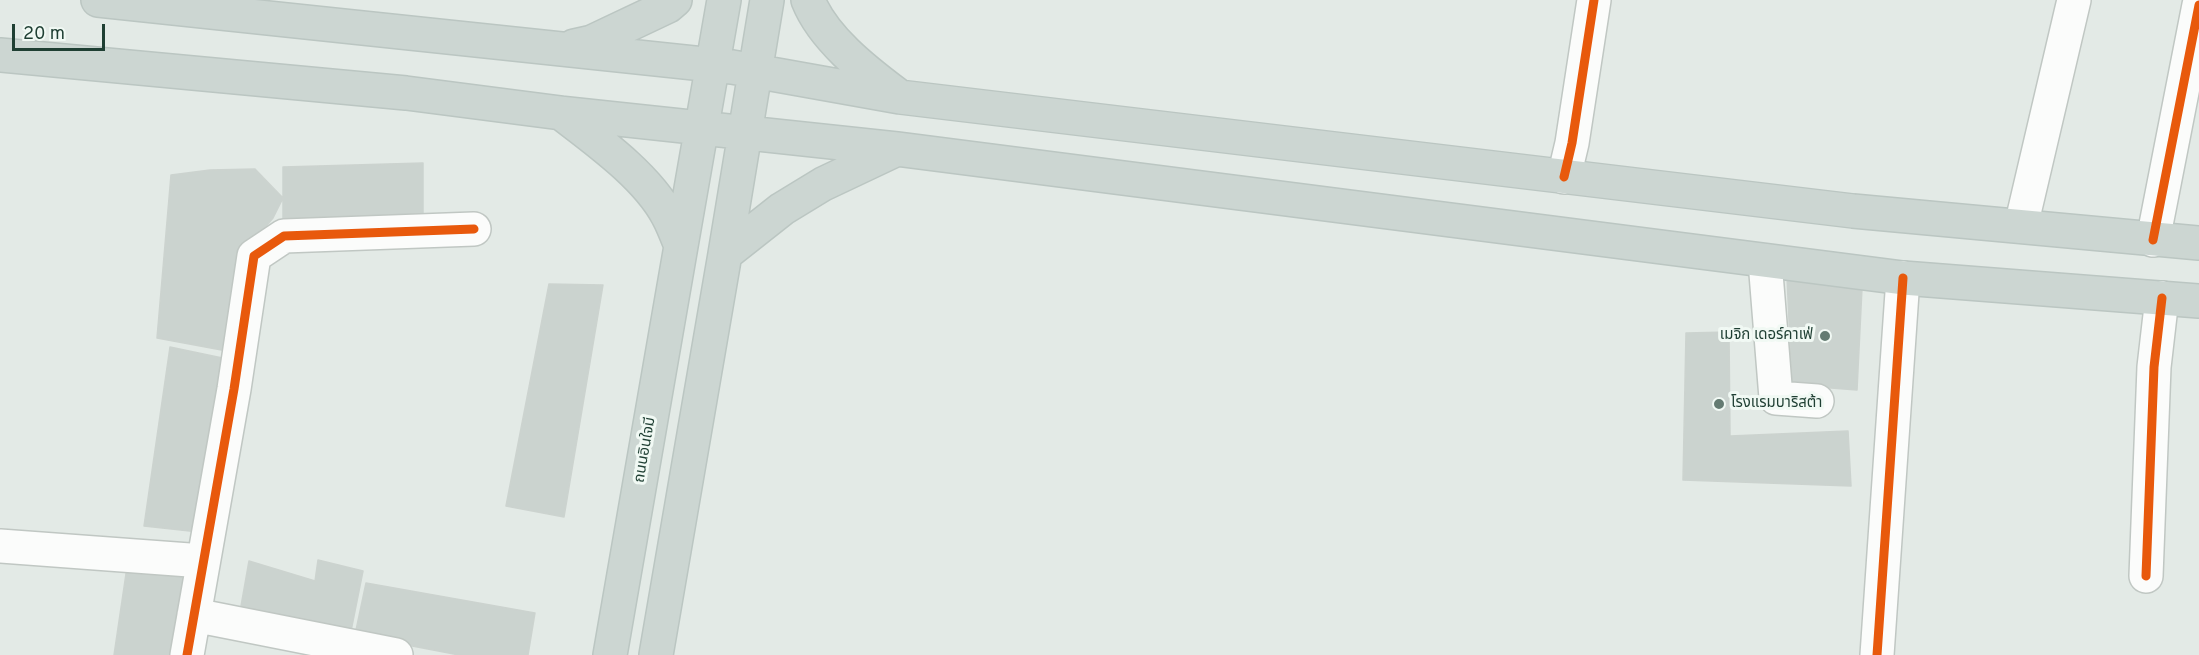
<!DOCTYPE html>
<html>
<head>
<meta charset="utf-8">
<style>
	body { margin:0 }
	#map { position:relative; width:2199px; height:655px; overflow:hidden; background:#e3eae6; font-family:Overpass,sans-serif }
	canvas { display:block }
	.scale { position:absolute; left:12px; top:24px; width:93px; height:27px; box-sizing:border-box; border:3px solid #1f3f33; border-top:0; padding-left:8px; font-size:18px; line-height:21px; white-space:nowrap; color:#1f3f33; -webkit-text-stroke:4px #f1f9f4; paint-order:stroke }
</style>
</head>
<body>
<div id="map">
<canvas width="2199" height="655"></canvas>
<div class="scale">20 m</div>
</div>
<script>
const c = document.querySelector('canvas').getContext('2d');
c.lineJoin = 'round';
function paint(path, color) { c.fillStyle = color; c.fill(path, 'evenodd'); }
function stroke(path, color, width, dash) { c.strokeStyle = color; c.lineWidth = width; c.lineCap = dash ? 'butt' : 'round'; c.setLineDash(dash || []); c.stroke(path); }
function write(font, color, halo, rows, align = 'center') {
  c.font = font + ' Overpass,"Noto Sans Thai",sans-serif'; c.lineWidth = 6; c.setLineDash([]); c.textBaseline = 'middle'; c.strokeStyle = halo; c.fillStyle = color; for (const [text, x, y, turn = 0] of rows) {
    c.save(); c.translate(x, y); c.rotate((+turn || 0) * Math.PI / 180); c.textAlign = isNaN(turn) ? turn : align; if (halo) c.strokeText(text, 0, 0); c.fillText(text, 0, 0); c.restore();
  }
}
const building = new Path2D(`
	M423 163V214L283 223V167Z
	M255 169 283 198 273 218 250 245 227 351 157 338 171 175 210 170Z
	M1787 277 1862 288 1857 390 1792 385Z
	M549 284 603 285 564 517 506 506Z
	M1729 332 1730 436 1848 431 1851 486 1683 480 1686 333Z
	M170 347 232 360 199 532 144 526Z
	M318 560 363 571 350 636 240 612 249 561 315 581Z
	M127 567 186 578 170 655H114Z
	M366 583 535 613 528 655H459L355 635Z`);
paint(building, '#cbd3cf');
stroke(building, '#ccd3cf', 1.5);
const minor = new Path2D(`
	M1564 177 1572 143 1594 0
	M2021 226 2074 0
	M2153 240 2199 5
	M1765 261 1776 398 1817 401
	M0 546 203 561
	M2146 576 2154 367 2162 298
	M194 615 396 655
	M187 655 234 389 254 256 284 236 474 229
	M1877 655 1903 278`);
const major = new Path2D(`
	M98 0 732 67 900 97 1853 211 2199 243
	M808 0C823 38 864 70 896 94
	M574 46 592 42 668 6 675 0
	M0 55 406 93 561 113 897 149 1903 278 2199 301
	M561 113C596 140 647 176 668 216 673 225 677 236 681 246L610 655
	M681 246 724 0
	M725 254 767 0
	M656 655 725 254 782 209 823 184 897 149`);
stroke(minor, '#c0c7c3', 36);
stroke(major, '#bbc6c2', 36);
stroke(minor, '#fbfcfb', 33);
stroke(major, '#ccd6d2', 33);
stroke(new Path2D(`
	M1564 177 1572 143 1594 0
	M2153 240 2199 5
	M2146 576 2154 367 2162 298
	M187 655 234 389 254 256 284 236 474 229
	M1877 655 1903 278`), '#e8590c', 9);
for (const [x, y, r, color] of [
	[1825,336,6,"#647b72"],
	[1719,404,6,"#647b72"]
]) { const dot = new Path2D(); dot.arc(x, y, r, 0, 2 * Math.PI); c.fillStyle = color; c.fill(dot); stroke(dot, '#f1f9f4', 2); }
write('15px', '#1f3f33', '#f1f9f4', [
	["เมจิก เดอร์คาเฟ่",1813,336],
	["โรงแรมบาริสต้า",1731,404,"left"]
], 'right');
write('15px', '#1f3f33', '#f1f9f4', [
	["ถนนอินใจมี",646,450,-80]
]);
</script>
</body>
</html>
